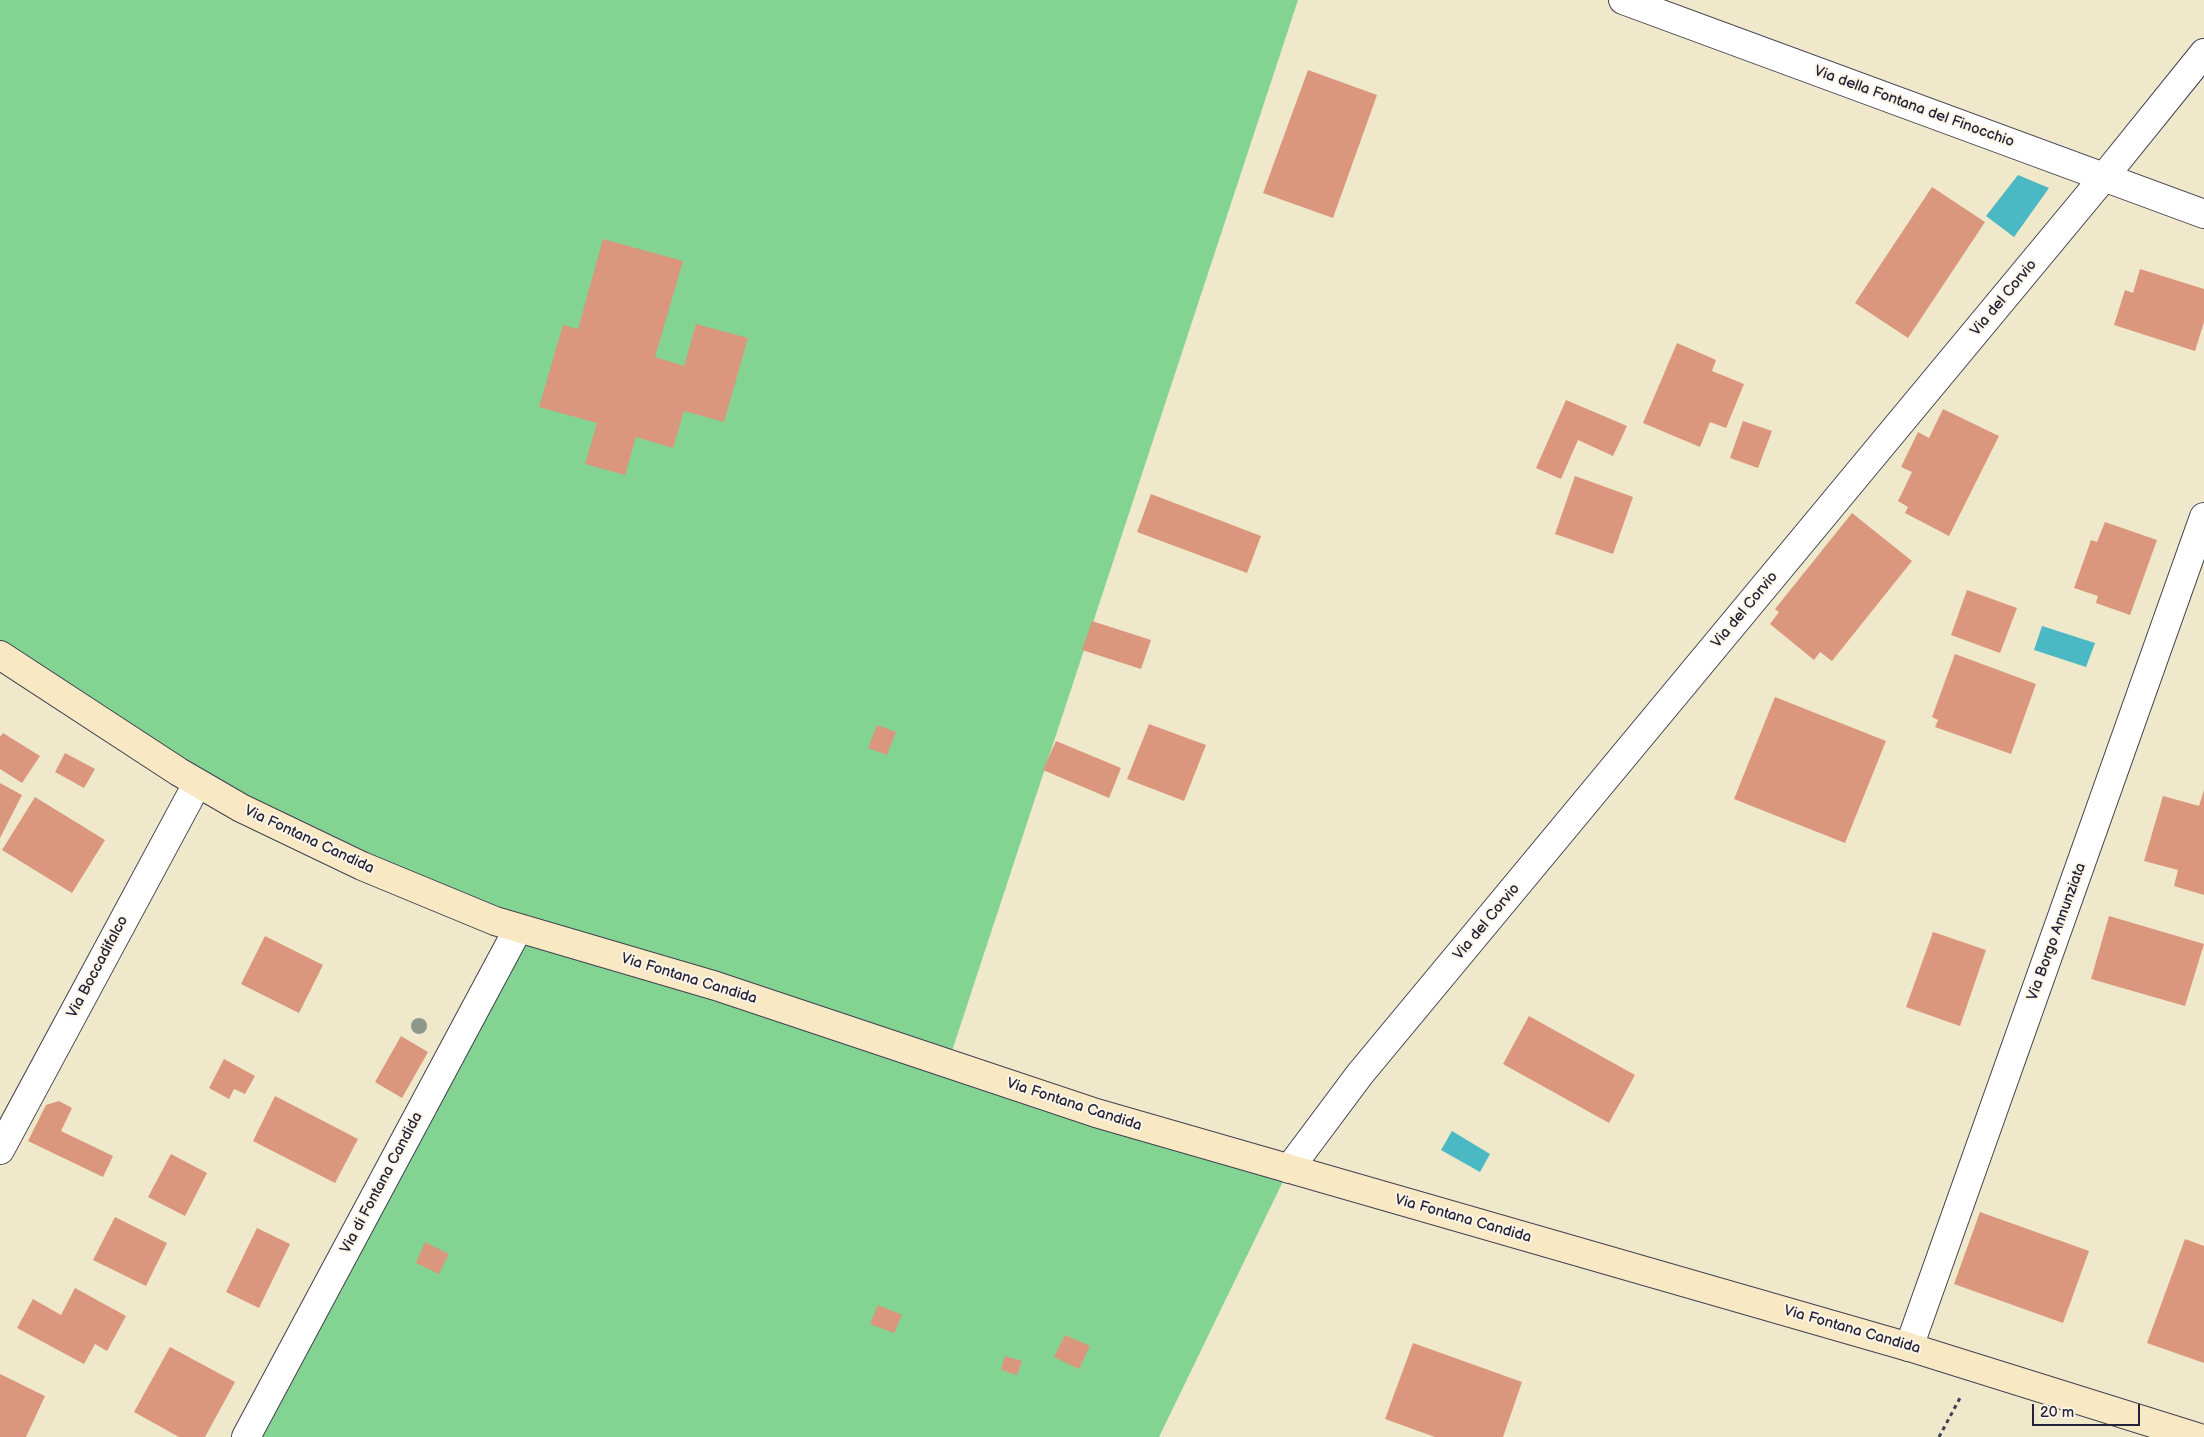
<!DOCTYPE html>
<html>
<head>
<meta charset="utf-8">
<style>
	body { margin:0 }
	#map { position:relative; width:2204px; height:1437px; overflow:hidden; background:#efe8ca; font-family:"Balsamiq Sans",sans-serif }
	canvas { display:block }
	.scale { position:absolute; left:2032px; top:1404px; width:108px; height:22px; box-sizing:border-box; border:2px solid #22223b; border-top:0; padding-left:6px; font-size:15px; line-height:18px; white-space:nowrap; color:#22223b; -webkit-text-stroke:4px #fcf5e5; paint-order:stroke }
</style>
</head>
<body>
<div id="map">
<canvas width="2204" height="1437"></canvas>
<div class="scale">20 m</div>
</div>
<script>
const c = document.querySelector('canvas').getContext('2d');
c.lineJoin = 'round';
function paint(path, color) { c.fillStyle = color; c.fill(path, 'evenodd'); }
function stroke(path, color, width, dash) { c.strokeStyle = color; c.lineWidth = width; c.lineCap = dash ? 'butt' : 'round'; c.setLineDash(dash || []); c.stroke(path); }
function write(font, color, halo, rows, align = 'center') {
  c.font = font + ' "Balsamiq Sans",sans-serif'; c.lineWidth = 4; c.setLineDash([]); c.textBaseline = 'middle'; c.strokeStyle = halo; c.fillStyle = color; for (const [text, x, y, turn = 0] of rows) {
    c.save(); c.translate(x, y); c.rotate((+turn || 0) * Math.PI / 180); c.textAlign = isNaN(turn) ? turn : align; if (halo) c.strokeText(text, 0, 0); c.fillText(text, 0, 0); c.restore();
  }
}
paint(new Path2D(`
	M0 0H1298L948 1063 1289 1169 1159 1437H246L518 929 362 866 0 655Z`), '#83d393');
paint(new Path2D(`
	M2018 175 2049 188 2014 237 1986 216Z
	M2042 626 2095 643 2086 667 2034 650Z
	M1452 1131 1490 1154 1480 1172 1441 1150Z`), '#4bb9c4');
paint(new Path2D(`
	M1308 70 1377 95 1333 218 1263 193Z
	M1932 187 1985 222 1908 338 1855 303Z
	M603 239 683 261 655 357 684 366 696 324 748 338 724 422 684 411 673 448 636 437 625 475 585 464 597 423 539 407 563 325 578 329Z
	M2140 269 2204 289V322L2195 351 2114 325 2125 290 2133 293Z
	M1677 343 1716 360 1712 371 1744 384 1726 428 1710 422 1700 447 1643 423Z
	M1566 400 1627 426 1613 456 1578 440 1561 479 1536 468Z
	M1943 409 1999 436 1949 536 1905 513 1908 507 1898 501 1912 472 1901 467 1918 432 1929 438Z
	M1743 421 1772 431 1758 468 1730 458Z
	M1575 476 1633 497 1613 554 1555 534Z
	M1151 494 1261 536 1247 573 1137 532Z
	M1852 513 1912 561 1832 661 1820 652 1814 660 1770 624 1779 612 1775 609Z
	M2105 522 2157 540 2130 615 2096 603 2098 596 2074 588 2091 540 2097 542Z
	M1967 590 2017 608 2000 653 1951 635Z
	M1092 621 1151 640 1141 669 1082 650Z
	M1955 654 2036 684 2011 754 1935 727 1938 720 1932 717Z
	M1775 697 1886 741 1845 843 1734 799Z
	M1149 724 1206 745 1184 801 1127 779Z
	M877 725 896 732 887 755 868 748Z
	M3 733 40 756 22 783 0 769V737Z
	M1056 741 1121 768 1109 798 1043 770Z
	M65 753 95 769 84 788 55 772Z
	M0 783 22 795 0 838Z
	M2204 790V895L2174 886 2178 870 2144 861 2163 796 2199 806Z
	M35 797 105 840 72 893 2 850Z
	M2109 916 2204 944 2185 1006 2091 979Z
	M1933 932 1986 950 1960 1026 1906 1007Z
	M265 936 323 965 299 1013 241 984Z
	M1529 1016 1635 1075 1609 1123 1503 1064Z
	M401 1036 428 1052 402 1098 375 1082Z
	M224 1059 255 1076 245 1094 234 1089 229 1099 209 1088Z
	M275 1096 358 1139 335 1183 253 1141Z
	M59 1101 72 1108 61 1131 113 1156 103 1177 28 1141 46 1105Z
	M171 1154 207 1173 185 1216 148 1197Z
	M1980 1212 2089 1251 2063 1323 1954 1284Z
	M115 1217 167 1243 146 1286 93 1260Z
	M257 1228 290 1244 259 1308 226 1292Z
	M2185 1239 2204 1246V1363L2147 1343Z
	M425 1242 449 1254 439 1274 416 1263Z
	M75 1288 126 1316 107 1351 95 1344 84 1364 17 1328 33 1299 61 1315Z
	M878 1305 902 1315 894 1333 870 1324Z
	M1065 1335 1090 1346 1079 1369 1054 1357Z
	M1413 1343 1522 1382 1503 1437H1435L1385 1419Z
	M170 1347 235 1382 205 1437H179L134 1412Z
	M1005 1356 1022 1361 1017 1375 1001 1370Z
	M0 1374 45 1396 26 1437H0Z`), '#db977e');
const minor = new Path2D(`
	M1623 0 2204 214
	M0 1150 197 784
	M1289 1169 1360 1074 2104 177 2204 53
	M1909 1347 2204 517
	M246 1437 518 929`);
const secondary = new Path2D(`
	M0 655 179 772 241 808 362 866 495 921 716 986 1096 1113 1909 1347 2197 1437`);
stroke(minor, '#414050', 30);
stroke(secondary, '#414050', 30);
stroke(new Path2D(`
	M1939 1437 1960 1398`), '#414050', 3, [4, 4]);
stroke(minor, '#fff', 28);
stroke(secondary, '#f8e8c3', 28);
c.fillStyle = '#8e988a';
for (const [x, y] of [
	[419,1026]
]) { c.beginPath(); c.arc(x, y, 8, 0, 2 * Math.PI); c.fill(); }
write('15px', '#22223b', '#fcf5e5', [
	["Via della Fontana del Finocchio",1914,107,20],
	["Via del Corvio",2004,298,-50],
	["Via del Corvio",1745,610,-50],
	["Via Fontana Candida",309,840,25],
	["Via del Corvio",1487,922,-50],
	["Via Borgo Annunziata",2057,932,-70],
	["Via Boccadifalco",98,967,-62],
	["Via Fontana Candida",689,979,17],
	["Via Fontana Candida",1074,1105,18],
	["Via di Fontana Candida",382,1183,-62],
	["Via Fontana Candida",1463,1219,16],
	["Via Fontana Candida",1852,1330,16]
]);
</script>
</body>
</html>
